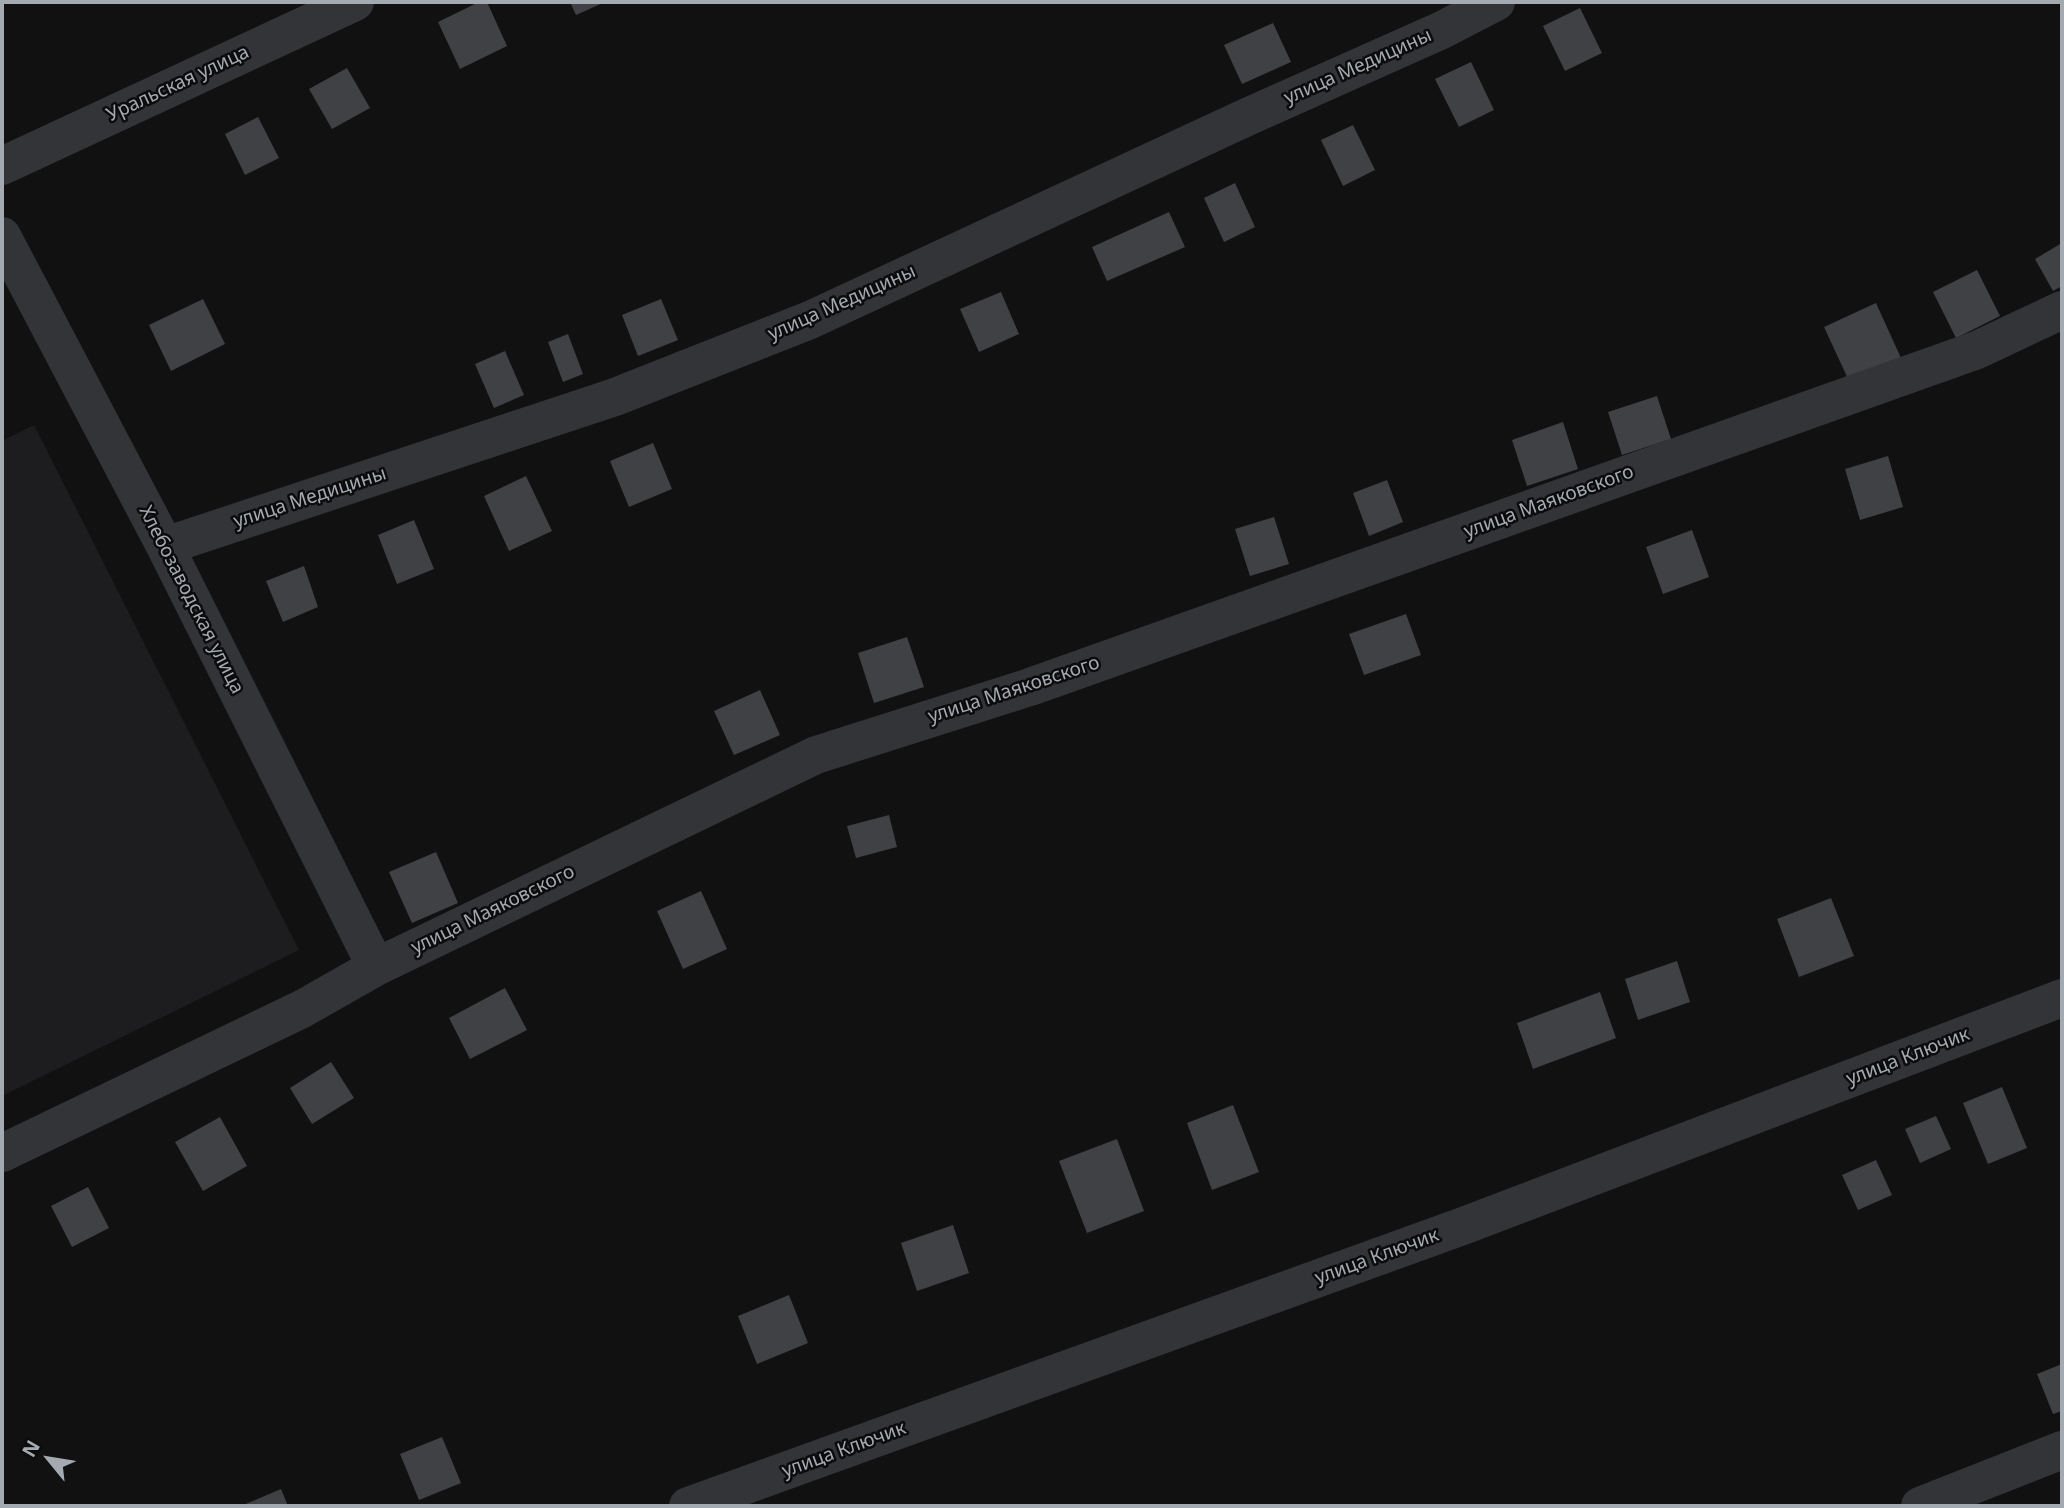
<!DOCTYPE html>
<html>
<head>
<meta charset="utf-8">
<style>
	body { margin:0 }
	#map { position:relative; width:2064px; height:1508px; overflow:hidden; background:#111112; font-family:"Noto Sans",sans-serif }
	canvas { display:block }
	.frame { position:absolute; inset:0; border:4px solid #a3aab2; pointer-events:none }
	.north { position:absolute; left:14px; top:1424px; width:70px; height:70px; -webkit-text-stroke:5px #0c0c0d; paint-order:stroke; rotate:300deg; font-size:19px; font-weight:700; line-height:28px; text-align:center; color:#a3aab2 }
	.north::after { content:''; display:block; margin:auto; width:24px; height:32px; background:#a3aab2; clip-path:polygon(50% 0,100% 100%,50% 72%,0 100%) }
</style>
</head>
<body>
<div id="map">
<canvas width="2064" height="1508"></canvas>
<div class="frame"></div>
<div class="north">N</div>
</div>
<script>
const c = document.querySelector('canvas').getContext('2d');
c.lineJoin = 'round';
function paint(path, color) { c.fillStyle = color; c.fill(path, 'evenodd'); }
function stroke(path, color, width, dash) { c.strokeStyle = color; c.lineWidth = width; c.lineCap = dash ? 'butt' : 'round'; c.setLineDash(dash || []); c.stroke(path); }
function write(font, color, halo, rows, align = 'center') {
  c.font = font + ' "Noto Sans",sans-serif'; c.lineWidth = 5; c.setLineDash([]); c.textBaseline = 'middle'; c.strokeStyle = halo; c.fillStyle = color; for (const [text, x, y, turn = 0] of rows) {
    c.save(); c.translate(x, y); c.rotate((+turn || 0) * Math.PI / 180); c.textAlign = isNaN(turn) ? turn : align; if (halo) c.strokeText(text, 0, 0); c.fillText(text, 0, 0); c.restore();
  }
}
paint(new Path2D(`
	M34 425 299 950 2 1096V437L4 440Z`), '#1d1d1f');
paint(new Path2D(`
	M479 2H487L507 46 460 69 438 22Z
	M570 2H605L576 15Z
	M1580 8 1602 53 1565 71 1543 26Z
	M1273 23 1291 62 1242 84 1224 45Z
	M1471 62 1494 110 1459 127 1435 79Z
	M347 68 370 108 332 129 309 89Z
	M258 117 279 158 245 175 225 134Z
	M1353 125 1375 170 1343 186 1321 140Z
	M1235 183 1255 227 1224 242 1204 198Z
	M1169 212 1185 247 1107 281 1092 247Z
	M2062 243V286L2053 291 2035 259Z
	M1977 270 2000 316 1956 338 1933 292Z
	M1001 292 1019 334 979 352 960 309Z
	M203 299 225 344 171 371 149 325Z
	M661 299 678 340 638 356 622 315Z
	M1876 303 1901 358 1849 381 1824 327Z
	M568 334 583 374 563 382 548 342Z
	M505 351 524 395 494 408 475 364Z
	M1657 396 1671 439 1622 455 1608 412Z
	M1563 422 1578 469 1527 486 1512 440Z
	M653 443 672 489 629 507 610 461Z
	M1888 456 1903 507 1860 520 1845 469Z
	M526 476 552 531 509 551 484 496Z
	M1387 480 1403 522 1369 536 1353 493Z
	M1274 517 1289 564 1250 576 1235 529Z
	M414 520 434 569 397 584 378 535Z
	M1692 530 1709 577 1663 594 1646 547Z
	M304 566 318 607 283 622 266 581Z
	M1406 614 1421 655 1364 675 1349 634Z
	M907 637 924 687 874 703 858 653Z
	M760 690 780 735 734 755 714 711Z
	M889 815 897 847 856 858 847 826Z
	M436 852 458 903 412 923 389 872Z
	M701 891 727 949 683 969 657 911Z
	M1831 898 1854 956 1799 977 1777 919Z
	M1677 961 1690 1002 1638 1020 1625 979Z
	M505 988 527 1030 470 1059 449 1018Z
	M1600 992 1616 1038 1533 1069 1517 1023Z
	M331 1062 354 1098 312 1124 290 1088Z
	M2002 1087 2027 1148 1988 1164 1963 1103Z
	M1233 1105 1259 1172 1212 1190 1187 1123Z
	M1936 1116 1951 1149 1920 1163 1905 1129Z
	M220 1117 247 1166 203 1191 175 1142Z
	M1117 1139 1144 1211 1087 1233 1059 1161Z
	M1876 1160 1892 1195 1858 1210 1842 1175Z
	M88 1187 109 1228 72 1247 51 1206Z
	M953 1225 969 1273 917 1291 901 1243Z
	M789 1295 808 1343 757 1364 738 1316Z
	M2062 1364V1411L2053 1414 2037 1374Z
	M442 1437 461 1483 419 1500 400 1454Z
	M281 1489 288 1506H241Z`), '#404145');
stroke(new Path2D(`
	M2 166 355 2
	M2 236 165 546 376 967
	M165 546 615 397 810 320 1247 117 1442 30 1496 2
	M2 1153 302 1009 376 967 816 755 1030 687 1977 350 2062 310
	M688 1506 1463 1226 2062 998
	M1920 1506 2062 1450`), '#323437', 38);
write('19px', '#a3aab2', '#0c0c0d', [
	["улица Медицины",1358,67,-24],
	["Уральская улица",178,84,-25],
	["улица Медицины",842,303,-24],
	["улица Медицины",310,498,-18],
	["улица Маяковского",1549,502,-20],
	["Хлебозаводская улица",191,600,63],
	["улица Маяковского",1014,690,-18],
	["улица Маяковского",493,910,-26],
	["улица Ключик",1908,1057,-21],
	["улица Ключик",1377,1257,-20],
	["улица Ключик",844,1450,-20]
]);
</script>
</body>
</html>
